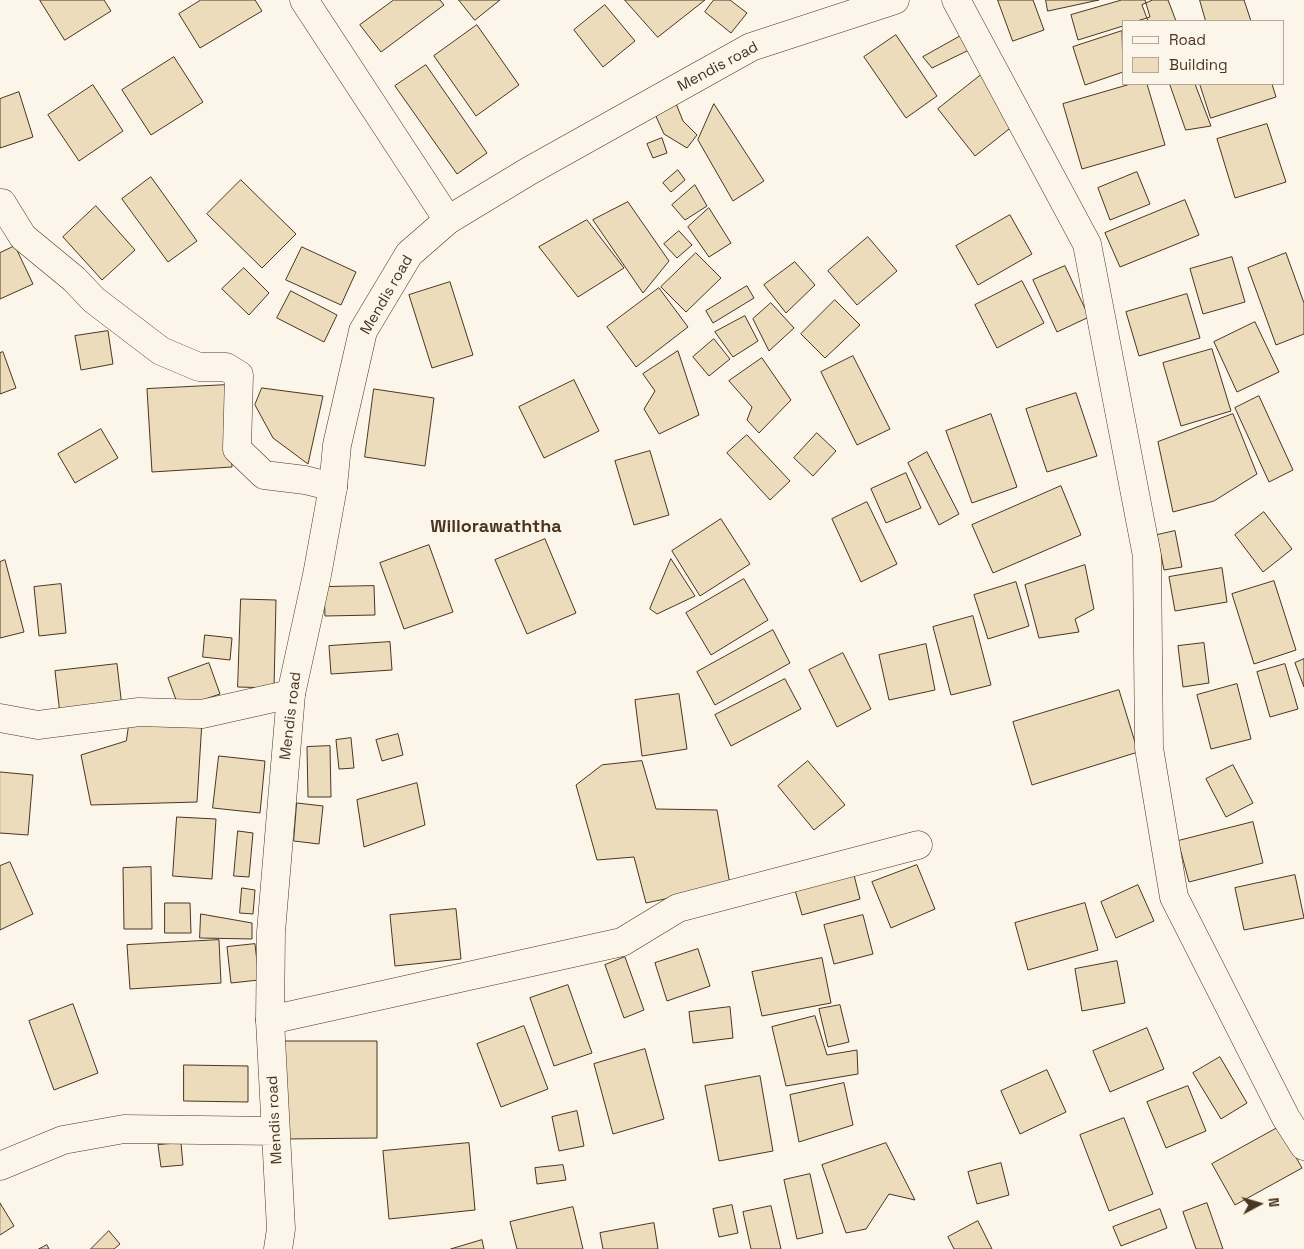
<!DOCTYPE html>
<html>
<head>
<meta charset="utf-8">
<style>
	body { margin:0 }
	#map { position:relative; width:1304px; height:1249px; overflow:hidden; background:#fbf6e9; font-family:"Space Grotesk",sans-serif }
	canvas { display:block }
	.legend { position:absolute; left:1122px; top:20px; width:162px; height:65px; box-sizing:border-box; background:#fbf6e9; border:1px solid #b4a999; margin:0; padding:6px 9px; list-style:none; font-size:15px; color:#4a3520 }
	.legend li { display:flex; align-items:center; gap:10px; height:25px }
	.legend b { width:25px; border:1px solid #b4a999 }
	.north { position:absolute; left:1234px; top:1179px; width:50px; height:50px; -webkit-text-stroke:4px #fbf6e9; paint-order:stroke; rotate:84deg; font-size:14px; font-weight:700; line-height:20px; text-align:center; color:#4a3520 }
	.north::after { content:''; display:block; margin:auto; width:18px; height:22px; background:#4a3520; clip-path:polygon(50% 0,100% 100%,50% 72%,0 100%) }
</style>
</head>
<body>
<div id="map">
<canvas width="1304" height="1249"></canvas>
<ul class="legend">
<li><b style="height:6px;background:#fbf6e9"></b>Road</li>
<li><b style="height:14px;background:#ecdcbc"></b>Building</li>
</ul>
<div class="north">N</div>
</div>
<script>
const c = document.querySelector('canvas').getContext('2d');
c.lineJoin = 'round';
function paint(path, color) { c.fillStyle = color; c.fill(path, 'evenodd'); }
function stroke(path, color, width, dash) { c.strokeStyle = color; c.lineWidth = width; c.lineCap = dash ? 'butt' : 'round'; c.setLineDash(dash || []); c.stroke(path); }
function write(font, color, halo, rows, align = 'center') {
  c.font = font + ' "Space Grotesk",sans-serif'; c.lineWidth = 4; c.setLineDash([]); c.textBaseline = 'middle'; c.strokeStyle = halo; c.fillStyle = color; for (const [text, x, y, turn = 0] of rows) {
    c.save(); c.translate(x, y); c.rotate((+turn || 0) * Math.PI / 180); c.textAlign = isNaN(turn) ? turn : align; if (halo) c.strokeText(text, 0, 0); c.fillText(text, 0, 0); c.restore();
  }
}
const building = new Path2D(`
	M40 0H104L111 11 65 40Z
	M201 0H255L262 11 200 48 179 14Z
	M394 0H440L444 5 381 52 360 25Z
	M459 0H500L475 20Z
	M625 0H705L658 37Z
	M714 0H730L747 13 731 33 705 12Z
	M998 0H1033L1044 30 1013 41Z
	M1046 0H1099L1048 11Z
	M1122 0H1145L1150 17 1137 21H1123V26L1078 40 1071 15Z
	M1153 0H1168L1176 21H1148L1142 5Z
	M1200 0H1244L1251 21H1206Z
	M605 5 635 41 603 67 574 30Z
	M477 25 519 85 476 116 434 56Z
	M1122 31 1123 72 1085 85 1073 47Z
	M966 33 971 49 932 68 923 57Z
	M896 35 937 96 906 118 864 57Z
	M174 57 203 102 151 135 122 90Z
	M426 65 487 153 457 174 395 86Z
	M981 75 1018 122 975 156 938 109Z
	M1131 84H1147L1165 145 1082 169 1063 104Z
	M1170 84H1195L1211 126 1186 130Z
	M1200 84H1272L1276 97 1211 118Z
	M93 85 123 131 79 161 48 115Z
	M19 92 33 137 0 148V99Z
	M675 101 683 121 697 135 687 148 664 134 654 112Z
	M714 104 764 181 733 201 698 140Z
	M1267 124 1286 182 1235 198 1217 139Z
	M662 138 667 153 653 158 647 144Z
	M678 170 685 180 671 192 663 183Z
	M1137 172 1150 204 1110 220 1098 188Z
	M151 177 197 241 168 262 122 199Z
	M241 180 296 234 262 268 207 214Z
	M695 185 707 206 685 220 672 205Z
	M1185 200 1199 235 1120 267 1105 233Z
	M628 202 669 261 643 293 593 220Z
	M96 206 135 250 102 280 63 237Z
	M709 208 731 243 709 257 688 227Z
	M1010 215 1032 254 978 285 956 246Z
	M587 220 624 268 578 297 539 247Z
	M679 231 692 245 677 258 664 244Z
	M868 237 897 271 857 305 828 271Z
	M15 246 33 284 0 299V253Z
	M302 247 356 272 341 305 286 280Z
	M696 253 721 278 686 312 661 287Z
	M1286 253 1304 303V334L1276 345 1248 268Z
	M1232 257 1245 302 1203 314 1190 269Z
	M795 262 815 285 786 313 764 285Z
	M1065 266 1089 317 1057 332 1033 280Z
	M244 268 269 293 249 315 222 289Z
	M1022 281 1044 323 997 348 975 305Z
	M450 282 473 355 432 368 409 295Z
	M747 286 754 298 713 323 706 311Z
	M659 288 688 327 636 367 607 327Z
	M291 291 337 315 324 342 277 318Z
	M1187 294 1200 338 1139 356 1126 312Z
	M835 300 860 325 825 358 801 334Z
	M771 303 794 328 769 351 753 319Z
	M745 316 758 341 733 357 715 332Z
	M1255 322 1279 372 1237 392 1214 342Z
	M108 331 113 364 81 370 75 336Z
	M714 339 730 359 709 376 693 357Z
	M1212 349 1231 411 1181 426 1163 363Z
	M678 351 699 415 659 434 644 409 655 391 643 374Z
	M3 352 16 388 0 394V353Z
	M853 356 890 429 857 445 821 372Z
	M762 358 791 400 759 433 747 420 752 407 729 381Z
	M574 380 599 431 544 458 519 407Z
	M227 385 232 467 152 472 147 389Z
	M262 388 323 396 308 464 273 438 255 405Z
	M374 389 434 398 425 466 365 457Z
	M1076 393 1097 456 1047 472 1026 409Z
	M1259 396 1293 470 1269 482 1235 408Z
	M991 414 1017 487 972 503 946 431Z
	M1233 414 1257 474 1214 501 1173 512 1158 442Z
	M101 429 118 458 75 483 58 454Z
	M817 433 836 451 813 476 794 458Z
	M747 435 790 481 770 500 727 453Z
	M650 451 669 515 634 525 615 461Z
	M927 452 959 514 939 525 908 463Z
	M906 473 921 508 886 523 871 489Z
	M1061 486 1081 535 993 573 972 525Z
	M867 502 897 564 861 582 832 519Z
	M1264 512 1292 549 1263 572 1235 535Z
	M721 519 750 564 700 596 672 551Z
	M1175 531 1182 567 1164 570 1157 535Z
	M545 539 576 613 527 634 495 560Z
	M429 545 453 612 404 629 380 563Z
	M671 559 695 596 657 614 650 609Z
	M5 560 24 632 0 638V562Z
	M1085 565 1094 609 1075 619 1079 632 1039 638 1025 585Z
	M1222 568 1227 602 1175 611 1169 577Z
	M744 579 768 620 711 655 686 613Z
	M1274 581 1296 650 1254 664 1232 594Z
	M1016 582 1029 626 988 639 974 595Z
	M61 584 66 633 39 636 34 587Z
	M374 586 375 615 325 616 324 587Z
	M241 599 276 600 274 688 238 687Z
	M973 616 991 685 951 695 933 627Z
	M773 630 790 663 715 705 697 672Z
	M205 635 232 638 230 660 203 657Z
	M390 642 392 670 331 674 329 646Z
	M1204 643 1209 683 1183 687 1178 646Z
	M926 644 935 690 889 700 879 655Z
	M843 653 871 709 837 727 809 670Z
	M1304 659V687L1295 663Z
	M209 663 220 694 179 708 168 678Z
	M117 664 122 707 60 714 55 671Z
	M1285 664 1298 709 1270 717 1257 672Z
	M785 679 801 709 731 746 715 715Z
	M1237 684 1251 739 1211 749 1197 695Z
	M1119 690 1138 752 1032 785 1013 722Z
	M679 694 687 749 642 756 635 700Z
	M130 718 202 721 197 802 91 805 81 755 126 741Z
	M398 734 403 755 382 761 376 740Z
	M351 738 354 768 339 769 336 740Z
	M330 746 331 797H308L307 747Z
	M219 756 265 761 260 813 213 808Z
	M642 761 656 809 717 810 730 885 646 903 634 857 597 860 576 785 602 765Z
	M808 761 845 805 814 830 778 786Z
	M1233 765 1253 803 1226 817 1206 779Z
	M0 772 33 775 28 835 0 833Z
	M417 783 425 825 364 847 357 800Z
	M297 803 323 806 319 844 294 841Z
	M177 817 216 819 212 879 173 876Z
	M1253 822 1263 863 1189 882 1178 841Z
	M238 831 253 833 249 877 234 876Z
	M10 862 33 914 0 930V866Z
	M917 865 935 909 891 928 872 882Z
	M151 867 152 929H124L123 868Z
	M852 867 860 899 802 915 793 883Z
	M1295 875 1304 918 1244 930 1235 888Z
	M1138 885 1154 921 1116 938 1101 902Z
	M242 888 255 890 253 914 240 913Z
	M165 903H190L191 933H165Z
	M1085 903 1098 950 1028 970 1015 923Z
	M456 909 461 959 395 966 390 915Z
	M201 914 252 923V939L200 938Z
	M863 915 873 954 834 964 824 925Z
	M219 940 221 983 130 989 127 945Z
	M255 944 259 980 231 983 227 947Z
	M698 949 710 986 667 1001 655 963Z
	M625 957 644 1010 624 1018 605 965Z
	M822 958 831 1003 762 1016 752 972Z
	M1117 961 1125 1003 1082 1011 1075 969Z
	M568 985 592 1053 554 1066 530 998Z
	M73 1004 98 1073 54 1090 29 1021Z
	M840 1005 849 1042 828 1047 819 1009Z
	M730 1007 733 1038 693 1043 689 1012Z
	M815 1016 827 1055 857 1050 858 1074 786 1086 772 1027Z
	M524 1026 548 1089 501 1107 477 1044Z
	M1147 1028 1164 1069 1110 1092 1093 1051Z
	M284 1041H377V1138L284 1139Z
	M645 1049 664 1119 613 1134 594 1064Z
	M1220 1057 1247 1103 1221 1119 1193 1073Z
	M184 1065 248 1066V1102L184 1101Z
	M1047 1070 1066 1112 1020 1134 1001 1091Z
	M760 1076 773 1151 719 1161 705 1086Z
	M844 1083 853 1125 799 1142 790 1095Z
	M1188 1086 1206 1131 1166 1148 1147 1102Z
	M577 1111 584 1146 559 1151 552 1117Z
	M1124 1118 1153 1194 1109 1211 1080 1135Z
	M1279 1127 1302 1168 1235 1205 1212 1164Z
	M181 1143 183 1165 161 1167 158 1145Z
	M469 1143 475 1210 389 1219 383 1151Z
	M886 1143 915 1200 889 1194 866 1229 846 1233 822 1165Z
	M1001 1163 1009 1195 977 1204 968 1172Z
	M563 1165 566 1180 537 1184 535 1168Z
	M810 1174 823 1233 797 1239 784 1180Z
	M0 1203 14 1226 0 1235Z
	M1207 1203 1223 1249H1196L1183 1212Z
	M732 1205 738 1233 719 1237 713 1209Z
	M771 1206 781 1249H751L743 1212Z
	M573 1207 583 1249H517L510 1222Z
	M1160 1209 1167 1228 1121 1246 1113 1227Z
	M978 1221 992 1249H954L948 1237Z
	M654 1223 658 1249H603L600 1233Z
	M109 1231 120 1244 114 1249H91Z
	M482 1240 484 1249H451Z
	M47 1245 49 1249H39Z`);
paint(building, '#ecdcbc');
stroke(building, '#4a3520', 1);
const minor = new Path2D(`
	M304 0 448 220
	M956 0 1087 244 1147 556 1149 748 1174 897 1286 1118 1304 1146
	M0 203H2L23 237 74 279 94 300 161 351 199 367H226L239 375 237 449 264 475 305 480 333 487
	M0 718 38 725 139 712 202 714 291 694
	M270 1020 622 942 678 908 918 845`);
const tertiary = new Path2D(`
	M0 1166 63 1140 124 1129 276 1131
	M278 1249 281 1229 270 1020 271 932 291 694 317 575 333 487 337 445 363 331 409 254 448 220 529 171 751 47 895 0`);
stroke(minor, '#4a3520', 29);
stroke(tertiary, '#4a3520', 29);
stroke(minor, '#fbf6e9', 28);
stroke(tertiary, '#fbf6e9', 28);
write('15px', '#4a3520', '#fbf6e9', [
	["Mendis road",718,67,-28],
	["Mendis road",387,295,-60],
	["Mendis road",291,716,-83],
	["Mendis road",275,1120,-93]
]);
write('bold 18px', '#4a3520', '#fbf6e9', [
	["Willorawaththa",496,527]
]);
</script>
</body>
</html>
